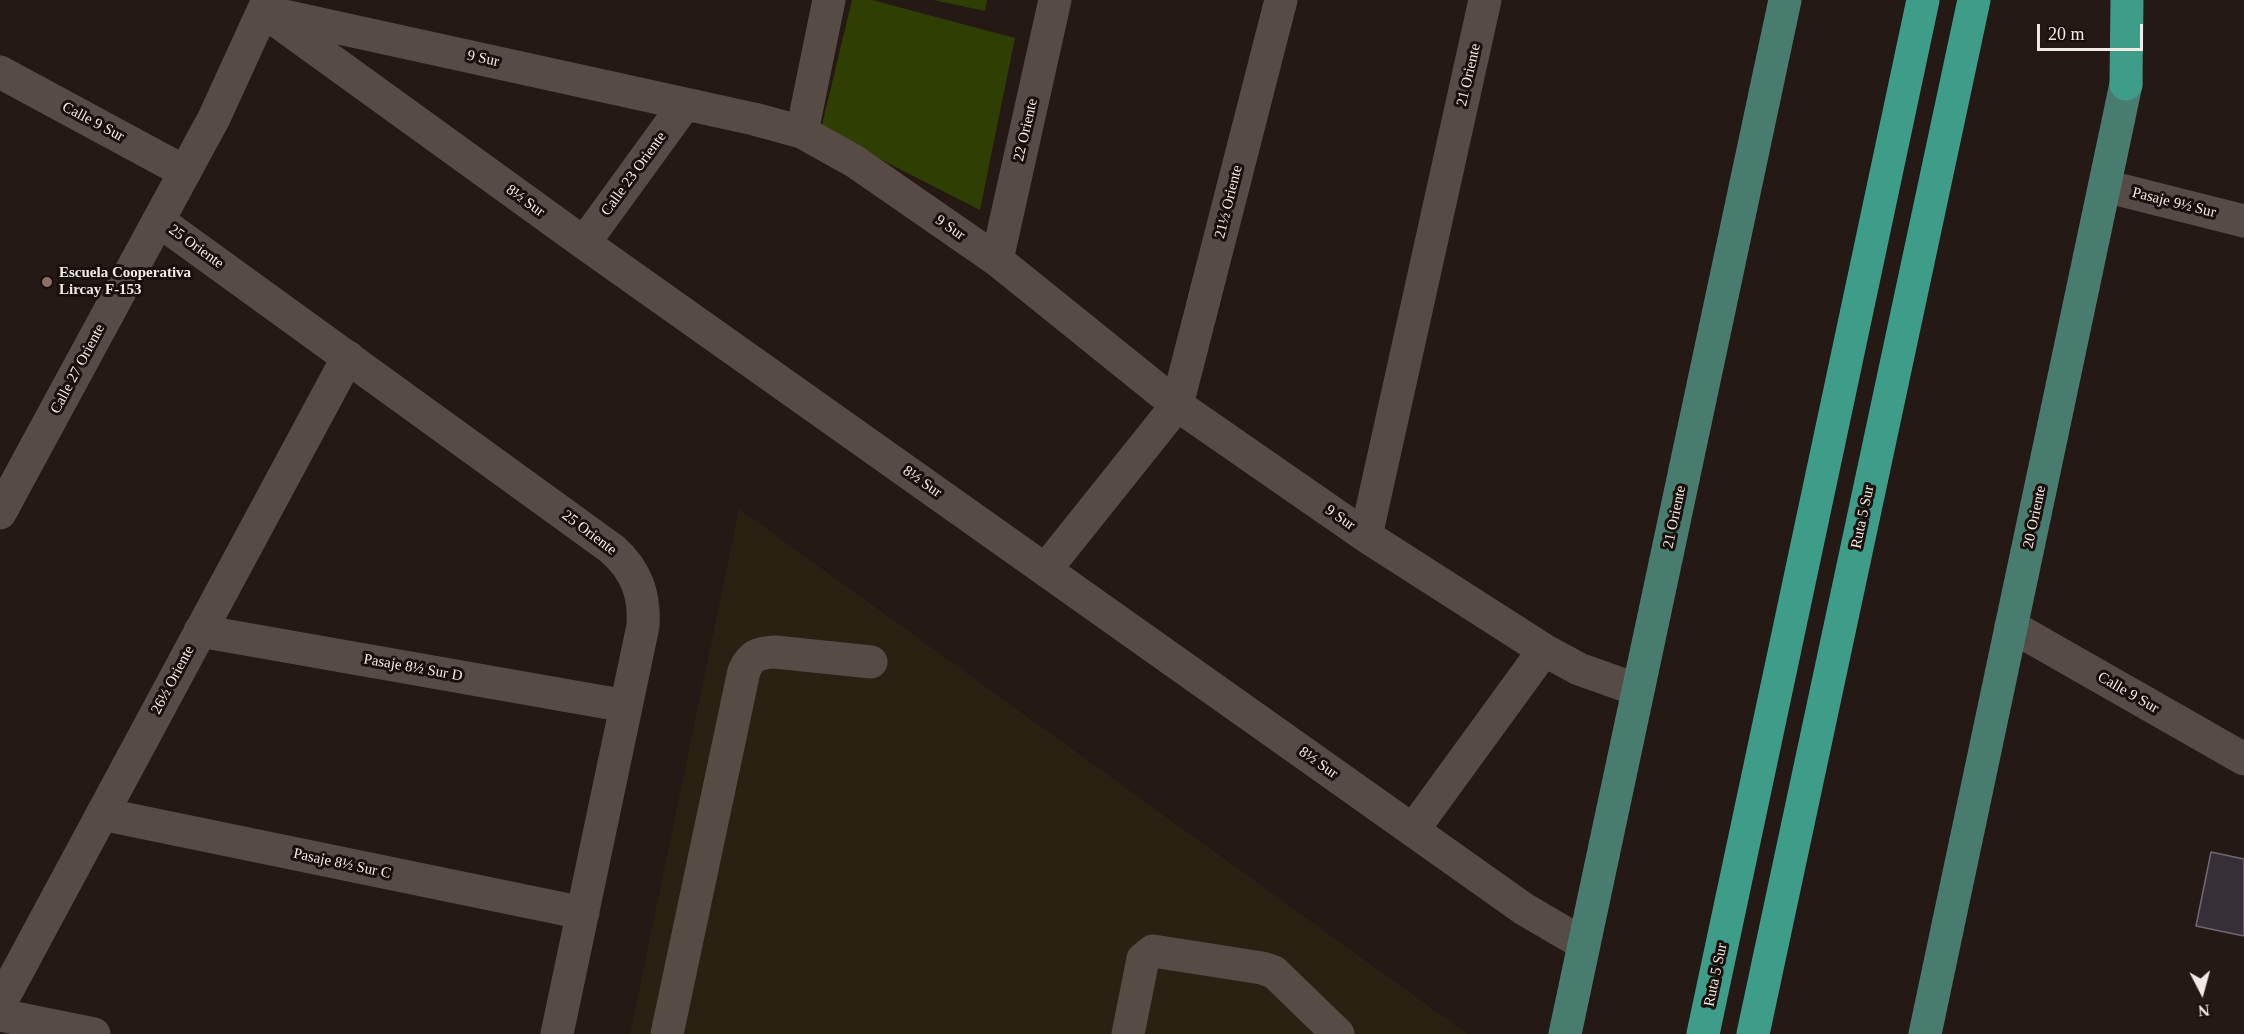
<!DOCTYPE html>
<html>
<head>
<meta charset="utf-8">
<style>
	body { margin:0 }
	#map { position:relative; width:2244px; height:1034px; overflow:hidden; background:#241914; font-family:"Times New Roman",serif }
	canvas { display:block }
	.north { position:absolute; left:2172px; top:962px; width:60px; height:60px; -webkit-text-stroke:4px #1a100b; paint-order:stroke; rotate:174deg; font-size:16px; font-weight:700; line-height:24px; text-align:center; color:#f2eae7 }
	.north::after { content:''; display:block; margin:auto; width:21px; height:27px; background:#f2eae7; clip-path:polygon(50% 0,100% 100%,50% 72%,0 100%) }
	.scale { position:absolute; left:2037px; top:24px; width:106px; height:27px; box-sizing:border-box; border:3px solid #f2eae7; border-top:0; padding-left:8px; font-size:18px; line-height:21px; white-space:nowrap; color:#f2eae7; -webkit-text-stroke:4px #1a100b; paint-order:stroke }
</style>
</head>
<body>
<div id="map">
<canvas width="2244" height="1034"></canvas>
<div class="north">N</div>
<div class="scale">20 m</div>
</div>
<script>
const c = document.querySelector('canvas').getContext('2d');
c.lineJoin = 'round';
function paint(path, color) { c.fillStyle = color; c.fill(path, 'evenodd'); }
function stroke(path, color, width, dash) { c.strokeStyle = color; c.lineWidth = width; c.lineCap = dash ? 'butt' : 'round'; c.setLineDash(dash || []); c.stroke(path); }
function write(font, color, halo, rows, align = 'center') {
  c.font = font + ' "Times New Roman",serif'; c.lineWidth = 6; c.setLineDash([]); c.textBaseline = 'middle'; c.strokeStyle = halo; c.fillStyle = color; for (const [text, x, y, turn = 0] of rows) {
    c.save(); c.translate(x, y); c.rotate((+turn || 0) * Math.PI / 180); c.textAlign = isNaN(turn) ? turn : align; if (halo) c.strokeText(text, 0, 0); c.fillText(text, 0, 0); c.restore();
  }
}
paint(new Path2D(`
	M739 509 1467 1034H630Z`), '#2b2112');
paint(new Path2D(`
	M852 0H872L1015 38 980 210 821 129Z
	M933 0H987L985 11Z`), '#2f3e02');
const building = new Path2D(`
	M2211 852 2244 859V936L2196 926Z`);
paint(building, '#372f38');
stroke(building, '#716873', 1.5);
stroke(new Path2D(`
	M263 11 584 243 1524 909 1577 940 1582 948
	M275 14 754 119 802 132 854 161 997 260 1177 405 1366 536 1544 650 1579 669 1638 690
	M0 72 185 172
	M802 132 829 0
	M2105 186 2244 221
	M159 221 612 549C636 570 645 594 643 626L557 1034
	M584 243 685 104
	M997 260 1055 0
	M0 513 214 118 268 0
	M1366 536 1485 0
	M1046 569 1177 405 1281 0
	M2011 626 2244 759
	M200 631 626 706
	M102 814 583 913
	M1413 830 1544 650
	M0 1004 348 357
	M0 1015 94 1034
	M667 1034 744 671C751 655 758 653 775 652L871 662
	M1128 1034 1143 959 1153 951 1262 968 1274 972 1338 1034`), '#574b45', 33);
stroke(new Path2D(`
	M1565 1034 1785 0
	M1925 1034 2126 84`), '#487c6e', 33);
stroke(new Path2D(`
	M2126 84 2127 0
	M1703 1034 1923 0
	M1753 1034 1974 0`), '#3e9d89', 33);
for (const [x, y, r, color] of [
	[47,282,6,"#8d6e63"]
]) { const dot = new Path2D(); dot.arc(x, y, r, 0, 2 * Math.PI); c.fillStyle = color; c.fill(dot); stroke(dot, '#1a100b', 2); }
write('15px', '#f2eae7', '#1a100b', [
	["9 Sur",483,59,12],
	["21 Oriente",1469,75,-77],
	["Calle 9 Sur",93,122,28],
	["22 Oriente",1026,130,-77],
	["Calle 23 Oriente",634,174,-54],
	["8½ Sur",525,201,36],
	["21½ Oriente",1229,202,-76],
	["Pasaje 9½ Sur",2174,203,14],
	["9 Sur",950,228,35],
	["25 Oriente",196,247,36],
	["Calle 27 Oriente",78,369,-62],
	["8½ Sur",922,482,35],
	["21 Oriente",1675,517,-78],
	["Ruta 5 Sur",1863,517,-78],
	["20 Oriente",2035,517,-78],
	["9 Sur",1340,518,35],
	["25 Oriente",589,533,37],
	["Pasaje 8½ Sur D",413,668,10],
	["26½ Oriente",173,680,-62],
	["Calle 9 Sur",2128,693,30],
	["8½ Sur",1318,763,35],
	["Pasaje 8½ Sur C",342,864,12],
	["Ruta 5 Sur",1716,975,-78]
]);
write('bold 15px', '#f2eae7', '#1a100b', [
	["Escuela Cooperativa",59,273],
	["Lircay F-153",59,290]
], 'left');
</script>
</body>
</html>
